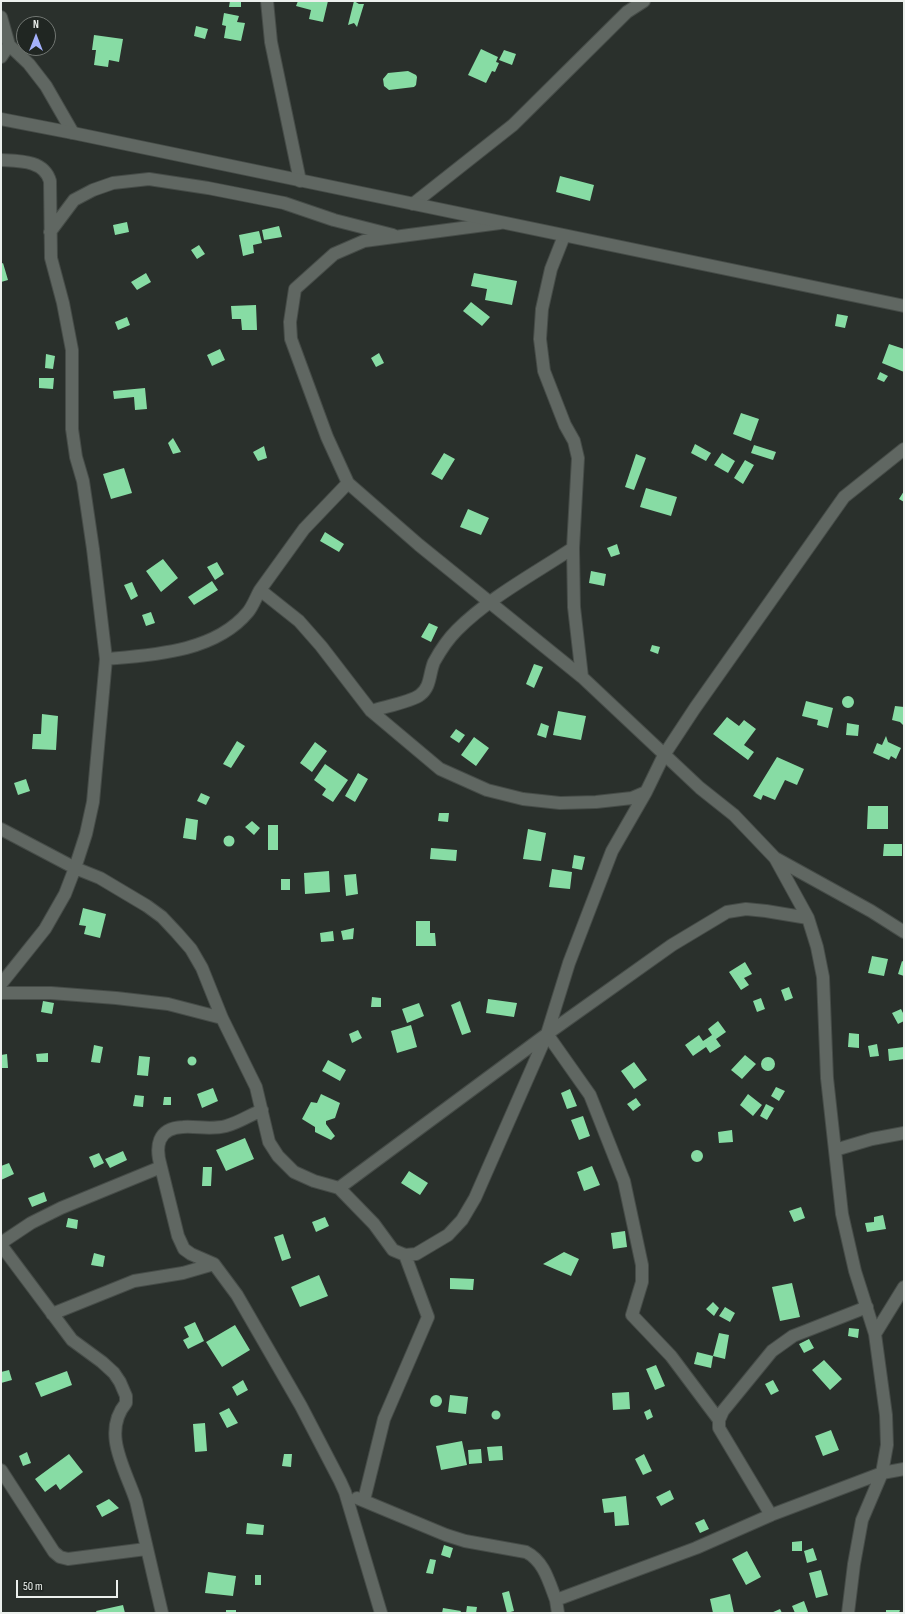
<!DOCTYPE html>
<html>
<head>
<meta charset="utf-8">
<style>
	body { margin:0 }
	#map { position:relative; width:905px; height:1614px; overflow:hidden; background:#2a302c; font-family:"Sofia Sans Condensed",sans-serif }
	canvas { display:block }
	.frame { position:absolute; inset:0; border:2px solid #ecf0ed; pointer-events:none }
	.north { position:absolute; left:16px; top:16px; width:40px; height:40px; box-sizing:border-box; background:#202622; border:1px solid #727773; border-radius:50%; rotate:0deg; font-size:11px; font-weight:700; line-height:16px; text-align:center; color:#ecf0ed }
	.north::after { content:''; display:block; margin:auto; width:14px; height:18px; background:#a4b1fc; clip-path:polygon(50% 0,100% 100%,50% 72%,0 100%) }
	.scale { position:absolute; left:16px; top:1580px; width:102px; height:18px; box-sizing:border-box; border:2px solid #ecf0ed; border-top:0; padding-left:5px; font-size:12px; line-height:14px; white-space:nowrap; color:#ecf0ed; -webkit-text-stroke:3px #202622; paint-order:stroke }
</style>
</head>
<body>
<div id="map">
<canvas width="905" height="1614"></canvas>
<div class="frame"></div>
<div class="north">N</div>
<div class="scale">50 m</div>
</div>
<script>
const c = document.querySelector('canvas').getContext('2d');
c.lineJoin = 'round';
function paint(path, color) { c.fillStyle = color; c.fill(path, 'evenodd'); }
function stroke(path, color, width, dash) { c.strokeStyle = color; c.lineWidth = width; c.lineCap = dash ? 'butt' : 'round'; c.setLineDash(dash || []); c.stroke(path); }
paint(new Path2D(`
	M230 1H241V7H229Z
	M298 1H328L323 22 309 19 311 10 296 6Z
	M354 1 359 4H364L357 27 354 23 348 25Z
	M224 13 239 16 237 22 245 23 241 41 224 38 226 26 222 25Z
	M196 26 208 29 205 39 194 36Z
	M94 35 123 39 119 62 109 60 108 67 94 65 96 50H92Z
	M481 49 498 57 496 62 499 63 495 72 492 71 486 83 468 75Z
	M504 50 516 54 512 65 499 60Z
	M408 71 416 75 417 77 416 85 414 87 389 90 384 86 383 79 388 73Z
	M560 176 594 185 590 201 556 192Z
	M127 222 129 232 115 235 113 225Z
	M279 226 282 237 264 240 262 230Z
	M259 231 262 243 253 245 254 253 243 256 239 235Z
	M199 245 205 254 197 259 191 250Z
	M3 263 8 280 1 282V264Z
	M146 273 151 282 137 290 131 282Z
	M474 273 517 281 512 305 485 300 487 289 471 286Z
	M471 302 490 317 482 326 463 311Z
	M256 305 257 330H242L241 319H232L231 306Z
	M837 314 848 316 845 328 835 326Z
	M127 317 130 325 118 330 115 322Z
	M889 344 904 349V372L882 363Z
	M220 349 225 360 212 366 207 355Z
	M379 353 384 363 376 367 371 358Z
	M46 354 55 356 53 369 45 368Z
	M880 372 888 376 884 382 877 379Z
	M39 378H54L53 389 39 388Z
	M145 388 147 409 135 410 134 397 114 399 113 391Z
	M741 413 759 419 751 441 733 434Z
	M173 438 181 452 173 454 168 443Z
	M695 444 711 453 706 461 691 453Z
	M754 445 776 452 773 460 751 453Z
	M264 446 267 458 258 461 253 452Z
	M444 453 455 459 442 480 431 474Z
	M722 453 735 461 728 473 714 465Z
	M636 454 646 458 634 490 625 487Z
	M745 460 754 465 743 484 734 478Z
	M124 468 132 493 111 499 103 474Z
	M646 488 677 497 671 516 640 507Z
	M904 491V502L899 499Z
	M468 509 489 518 481 535 460 527Z
	M325 532 344 544 339 552 320 541Z
	M617 544 620 554 611 557 607 548Z
	M163 559 178 578 161 592 146 571Z
	M217 562 224 574 215 580 207 567Z
	M591 571 606 574 604 586 589 583Z
	M212 581 218 590 194 605 188 597Z
	M132 582 138 596 131 600 124 585Z
	M151 612 155 623 146 626 142 615Z
	M429 623 438 627 431 642 421 637Z
	M652 645 660 647 658 654 650 651Z
	M534 664 543 667 534 688 526 684Z
	M842 702a6 6 0 1 1 12 0a6 6 0 1 1-12 0Z
	M806 701 833 708 828 728 817 725 818 720 802 716Z
	M895 706 904 707V726L900 722 892 720Z
	M558 711 586 716 581 740 553 735Z
	M42 714 58 716 56 750 32 749 33 734H41Z
	M727 717 739 726 744 720 756 729 744 745 754 752 748 760 713 734Z
	M541 723 549 726 546 738 537 735Z
	M847 723 859 725 858 736 846 735Z
	M456 729 465 735 459 743 450 737Z
	M886 736 888 742 901 748 896 759 891 756 889 760 873 753 877 743 882 745Z
	M474 737 489 748 476 766 461 755Z
	M237 741 245 746 231 768 223 764Z
	M315 742 327 751 312 772 300 763Z
	M777 757 804 769 797 785 785 780 775 800 763 795 761 800 753 796Z
	M325 764 348 780 333 802 322 795 326 789 314 780Z
	M358 773 368 779 355 802 345 796Z
	M26 779 30 791 18 795 14 783Z
	M201 793 210 797 206 805 197 801Z
	M868 806H888V829H867Z
	M439 813H449L448 822 438 821Z
	M186 818 198 820 196 840 183 838Z
	M252 821 260 828 254 835 245 827Z
	M268 825H278V850H268Z
	M528 829 546 833 541 861 523 859Z
	M223.5 841a5.5 5.5 0 1 1 11 0a5.5 5.5 0 1 1-11 0Z
	M884 844H902V856H883Z
	M431 848 457 850 456 861 430 859Z
	M574 855 585 857 582 870 572 868Z
	M552 869 572 872 570 889 549 887Z
	M329 871 330 892 305 894 304 873Z
	M356 874 358 894 346 896 344 875Z
	M281 879H290V890H281Z
	M83 908 106 914 100 938 84 934 86 926 79 925Z
	M416 921H430V933H435L436 946H416Z
	M354 928 353 939 343 940 341 931Z
	M333 931 334 941 321 942 320 933Z
	M872 956 888 959 884 976 868 973Z
	M902 961 904 962V976L898 974Z
	M745 962 752 974 744 978 749 985 741 990 729 972Z
	M789 987 793 998 785 1001 781 990Z
	M372 997 381 998V1007H371Z
	M761 998 765 1009 757 1012 753 1001Z
	M488 999 517 1003 514 1017 486 1013Z
	M43 1001 54 1003 52 1014 41 1012Z
	M460 1001 471 1032 462 1035 451 1005Z
	M419 1003 424 1016 407 1023 402 1009Z
	M901 1009 904 1015V1021L898 1024 892 1013Z
	M718 1021 726 1032 716 1039 721 1046 710 1053 706 1047 693 1056 685 1045 699 1035 703 1041 712 1035 708 1029Z
	M411 1025 417 1047 397 1053 391 1031Z
	M358 1030 362 1038 352 1043 349 1034Z
	M849 1033 859 1034V1048L848 1047Z
	M877 1044 879 1056 870 1057 868 1046Z
	M94 1045 103 1047 100 1063 91 1062Z
	M904 1047V1059L889 1061 888 1049Z
	M48 1053V1062H37L36 1054Z
	M7 1054 8 1068H1V1055Z
	M745 1055 756 1064 742 1079 731 1070Z
	M139 1056 150 1057 148 1076 137 1075Z
	M187.5 1061a4.5 4.5 0 1 1 9 0a4.5 4.5 0 1 1-9 0Z
	M761 1064a7 7 0 1 1 14 0a7 7 0 1 1-14 0Z
	M328 1060 346 1070 340 1081 322 1071Z
	M634 1062 647 1080 634 1089 621 1071Z
	M776 1087 785 1091 779 1101 771 1096Z
	M213 1088 218 1101 202 1108 197 1094Z
	M570 1089 577 1106 567 1109 561 1093Z
	M321 1094 340 1103 335 1118 326 1121V1124L335 1136 331 1140 315 1132V1127L302 1119 311 1102 317 1103Z
	M748 1094 762 1105 753 1116 740 1105Z
	M135 1095 144 1096 143 1107 133 1106Z
	M164 1097H171V1105H163Z
	M636 1098 641 1105 633 1111 627 1104Z
	M766 1104 774 1108 767 1120 760 1116Z
	M583 1116 590 1136 579 1140 571 1120Z
	M732 1130 733 1142 719 1143 718 1132Z
	M245 1138 254 1159 226 1171 216 1150Z
	M691 1156a6 6 0 1 1 12 0a6 6 0 1 1-12 0Z
	M123 1151 127 1160 110 1168 105 1159Z
	M99 1153 104 1163 94 1168 89 1157Z
	M9 1163 14 1174 1 1180V1166Z
	M592 1166 600 1185 584 1191 577 1172Z
	M203 1167H212L211 1186H202Z
	M409 1171 428 1183 420 1195 401 1183Z
	M44 1192 47 1201 32 1207 28 1198Z
	M801 1207 805 1218 794 1222 789 1211Z
	M883 1215 886 1229 867 1232 865 1223 874 1222V1217Z
	M325 1217 329 1226 316 1232 312 1222Z
	M68 1218 78 1220 77 1229 66 1227Z
	M625 1231 627 1247 613 1249 611 1233Z
	M283 1234 291 1258 282 1261 274 1237Z
	M564 1252 579 1259 571 1276 543 1264Z
	M94 1253 105 1256 103 1267 91 1265Z
	M319 1275 328 1296 300 1307 291 1287Z
	M450 1278 474 1279 473 1290 450 1289Z
	M792 1283 800 1317 780 1321 772 1287Z
	M713 1302 719 1308 714 1316 706 1309Z
	M725 1307 735 1313 730 1322 719 1316Z
	M195 1322 204 1341 188 1349 183 1340 189 1337 184 1327Z
	M235 1325 250 1350 222 1367 206 1342Z
	M849 1328 859 1329 858 1338 848 1336Z
	M719 1333 729 1335 725 1359 713 1356Z
	M809 1339 814 1348 804 1353 799 1344Z
	M697 1352 713 1356 711 1368 694 1364Z
	M824 1360 842 1379 830 1390 812 1370Z
	M656 1365 665 1386 655 1390 646 1369Z
	M9 1370 12 1380 1 1383V1372Z
	M67 1371 72 1385 41 1397 35 1383Z
	M243 1380 248 1390 237 1396 232 1387Z
	M773 1380 779 1391 771 1395 765 1384Z
	M629 1392 630 1409 613 1410 612 1393Z
	M450 1395 468 1397 466 1414 448 1412Z
	M430 1401a6 6 0 1 1 12 0a6 6 0 1 1-12 0Z
	M229 1408 238 1423 227 1428 219 1413Z
	M650 1409 653 1417 647 1420 644 1412Z
	M491.5 1415a4.5 4.5 0 1 1 9 0a4.5 4.5 0 1 1-9 0Z
	M205 1423 207 1451 195 1452 193 1424Z
	M831 1430 839 1450 823 1456 815 1436Z
	M462 1441 467 1465 441 1470 436 1446Z
	M502 1446 503 1460 489 1461 487 1447Z
	M481 1449 482 1463 469 1464 468 1450Z
	M27 1452 31 1463 23 1466 19 1456Z
	M69 1454 83 1472 60 1490 56 1484 45 1492 35 1479Z
	M284 1454H292L291 1467 282 1466Z
	M644 1454 652 1471 643 1475 635 1459Z
	M670 1490 674 1499 661 1506 656 1497Z
	M626 1496 629 1525 615 1526 614 1512 604 1513 602 1499Z
	M109 1499 119 1508 102 1517 96 1506Z
	M704 1519 709 1529 700 1533 695 1523Z
	M247 1523 264 1525 263 1535 246 1534Z
	M802 1541V1551H792V1542Z
	M444 1545 453 1548 450 1558 441 1555Z
	M813 1548 817 1560 807 1563 804 1551Z
	M747 1551 761 1577 746 1585 732 1559Z
	M430 1559 436 1560 433 1574 426 1573Z
	M821 1570 828 1595 816 1598 809 1573Z
	M208 1572 236 1576 233 1596 205 1593Z
	M255 1575H261V1585H255Z
	M509 1591 514 1611 507 1613 502 1593Z
	M730 1594 734 1613H713L710 1599Z
	M804 1601 808 1612 795 1613 792 1606Z
	M123 1605 125 1613H97L96 1611Z
	M467 1606 477 1607 476 1613H466Z
	M443 1608 461 1611 460 1613H442Z
	M780 1609 782 1613H771Z
	M226 1610H236V1613H226Z
	M886 1610H900L899 1613H886Z`), '#87dca4');
const street = new Path2D(`
	M267 1 271 42 300 181
	M1 17 9 45 29 64 46 86 73 133
	M1 57 9 45
	M1 160C19 161 44 160 50 181L51 258 63 303 72 350V429L76 457 83 481 93 549 106 659 93 802 86 834 75 868 65 894 45 929 1 984
	M413 204 513 125 627 12 644 1
	M50 232 74 200 93 190 113 183 149 179 208 188 284 203 334 220 393 235
	M564 236 551 269 542 309 540 339 544 371 565 425 574 441 578 458 573 548 574 607 582 677
	M348 483 419 545 582 677 700 788 734 815 775 858 808 918 817 947 823 977 827 1078 842 1214 855 1271 875 1334 886 1415 887 1445 882 1473 771 1515 696 1548 556 1600 558 1613
	M260 590 304 529 348 483 327 437 291 339 290 322 295 289 334 254 364 241 500 223
	M106 659C153 655 215 652 248 612 253 606 256 597 260 590L299 621 321 646 371 711 440 769 487 790 523 799 560 803 596 802 632 798 646 792
	M371 711C383 707 411 702 420 695 431 687 429 674 434 662 440 651 448 639 457 630 490 597 534 574 573 548
	M1 829 75 868 100 878 147 906 162 917 177 933 191 949 202 968 222 1018 256 1087 269 1142 278 1156 294 1172 314 1181 339 1188 374 1224 393 1250 405 1255 416 1254 448 1235 462 1220 475 1198 547 1034 569 963 612 851 646 792 664 755 695 708 844 497 904 449
	M775 858 871 911 904 932
	M1 993H51L116 998 168 1004 222 1018
	M547 1034 590 1095 624 1181 642 1265V1282L632 1315 671 1356 719 1420
	M835 1150 872 1139 904 1133
	M161 1167 178 1236 184 1249 191 1254 214 1264 237 1295 301 1406 340 1481 345 1492 381 1613
	M339 1188 547 1034 672 945 727 912 746 909 766 911 808 918
	M1 1243 31 1223 61 1208 161 1167C155 1147 157 1128 183 1127 197 1126 211 1130 226 1126 238 1123 250 1115 262 1110
	M1 1245 72 1340 102 1362 114 1373 120 1382 126 1396V1403C101 1433 126 1470 136 1501L162 1613
	M52 1314 134 1281 183 1273 214 1264
	M875 1334 904 1287
	M1 1470 54 1552 60 1557 68 1559 146 1549
	M357 1498 446 1535 465 1541 526 1552C544 1561 549 1582 556 1600
	M364 1500 384 1419 428 1317 405 1255
	M771 1515 719 1428V1420L723 1411 772 1351 793 1336 867 1307
	M848 1613 854 1564 862 1520 882 1473 904 1469`);
const secondary = new Path2D(`
	M1 119 73 133 904 306`);
stroke(street, '#464c48', 14);
stroke(secondary, '#464c48', 14);
stroke(street, '#606762', 12);
stroke(secondary, '#606762', 12);
</script>
</body>
</html>
